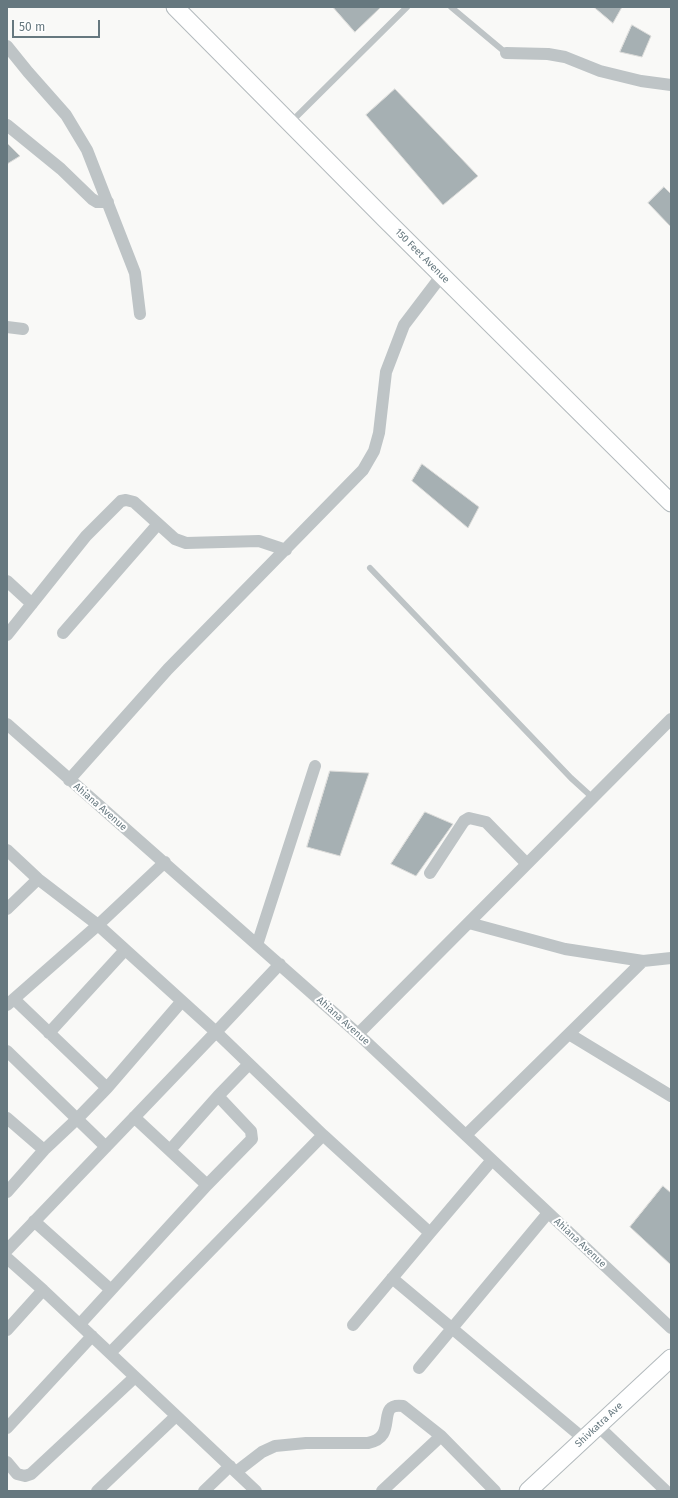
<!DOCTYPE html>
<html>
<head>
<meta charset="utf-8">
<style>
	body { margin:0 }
	#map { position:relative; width:678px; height:1498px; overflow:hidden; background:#f9f9f7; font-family:"Fira Sans",sans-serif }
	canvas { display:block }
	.frame { position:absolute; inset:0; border:8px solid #66787f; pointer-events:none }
	.scale { position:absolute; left:12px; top:20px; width:88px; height:18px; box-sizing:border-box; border:2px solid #66787f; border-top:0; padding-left:5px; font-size:12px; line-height:14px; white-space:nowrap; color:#66787f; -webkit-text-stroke:3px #fff; paint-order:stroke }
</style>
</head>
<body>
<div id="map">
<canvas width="678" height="1498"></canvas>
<div class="frame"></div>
<div class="scale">50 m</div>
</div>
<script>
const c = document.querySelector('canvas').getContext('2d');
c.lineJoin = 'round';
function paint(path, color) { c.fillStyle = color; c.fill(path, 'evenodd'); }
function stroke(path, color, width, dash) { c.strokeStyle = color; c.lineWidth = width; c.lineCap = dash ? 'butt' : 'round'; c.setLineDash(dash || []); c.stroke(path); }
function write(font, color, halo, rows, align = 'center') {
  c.font = font + ' "Fira Sans",sans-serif'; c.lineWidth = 4; c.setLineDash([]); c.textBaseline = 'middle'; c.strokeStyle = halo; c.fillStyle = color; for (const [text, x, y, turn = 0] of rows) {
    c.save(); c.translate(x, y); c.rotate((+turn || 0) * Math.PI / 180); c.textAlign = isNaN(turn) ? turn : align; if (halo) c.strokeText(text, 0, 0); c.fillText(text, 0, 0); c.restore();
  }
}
const building = new Path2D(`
	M333 7H381L355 32Z
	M594 7H622L613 23Z
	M632 25 651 36 642 57 620 52Z
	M395 89 478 176 443 205 366 115Z
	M7 143 20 156 7 164Z
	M664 187 671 194V227L648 203Z
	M422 464 479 507 468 528 412 481Z
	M330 771 369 773 340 856 307 847Z
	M425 812 453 824 416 876 391 864Z
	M663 1186 671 1193V1265L630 1227Z`);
paint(building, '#a6b0b3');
stroke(building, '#dbdbd9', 1);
const secondary = new Path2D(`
	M175 7 385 219 671 503
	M528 1491 671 1358`);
stroke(secondary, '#b3babd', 19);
stroke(new Path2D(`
	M451 7 506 53
	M291 122 407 7
	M370 568 571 778 593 798`), '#bec4c6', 6);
stroke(new Path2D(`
	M7 46 28 72 66 115 87 150 135 273 140 314
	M506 53 548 54 565 57 600 71 641 81 671 85
	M7 125 61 169 92 199 97 202H108
	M7 327 23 329
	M7 581 32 604
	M63 633 158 524
	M7 635 86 536 121 501 126 500 134 502 175 539 186 543 259 541 286 550
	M7 724 358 1034 671 1328
	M69 780 168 669 363 470 374 451 379 433 386 372 404 325 442 275
	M7 850 38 879 98 925 216 1032 323 1135 110 1353
	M430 873 464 821 469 818 486 822 527 864
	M7 909 38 879
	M469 923 565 949 643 961 671 958
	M257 945 315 766
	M14 999 107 1088
	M7 1005 98 925 165 862
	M49 1033 125 950
	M358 1034 671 719
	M569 1034 671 1096
	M7 1051 106 1147
	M134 1117 207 1185
	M7 1118 44 1150 77 1119 107 1088 182 1001
	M323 1135 430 1233
	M466 1135 643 961
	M170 1150 218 1096 249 1064
	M7 1192 44 1150
	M34 1221 111 1290
	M7 1250 216 1032 280 964
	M7 1258 43 1290 256 1491
	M392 1278 584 1439
	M80 1324 207 1185 252 1139 251 1131 218 1096
	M353 1325 430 1233 492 1160
	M7 1330 43 1290
	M419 1368 548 1213
	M598 1426 666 1491
	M7 1428 92 1336
	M7 1462 17 1474 25 1476 31 1474 135 1377
	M236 1472 262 1452 275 1446 306 1443H368C400 1437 374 1402 403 1406L441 1436 495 1491
	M97 1491 176 1416
	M204 1491 230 1466
	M382 1491 441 1436`), '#bec4c6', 12);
stroke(secondary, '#fff', 17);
write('10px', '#66787f', '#fff', [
	["150 Feet Avenue",422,256,45],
	["Ahiana Avenue",100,807,41],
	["Ahiana Avenue",343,1021,42],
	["Ahiana Avenue",580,1243,43],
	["Shivkatra Ave",599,1425,-43]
]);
</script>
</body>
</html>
